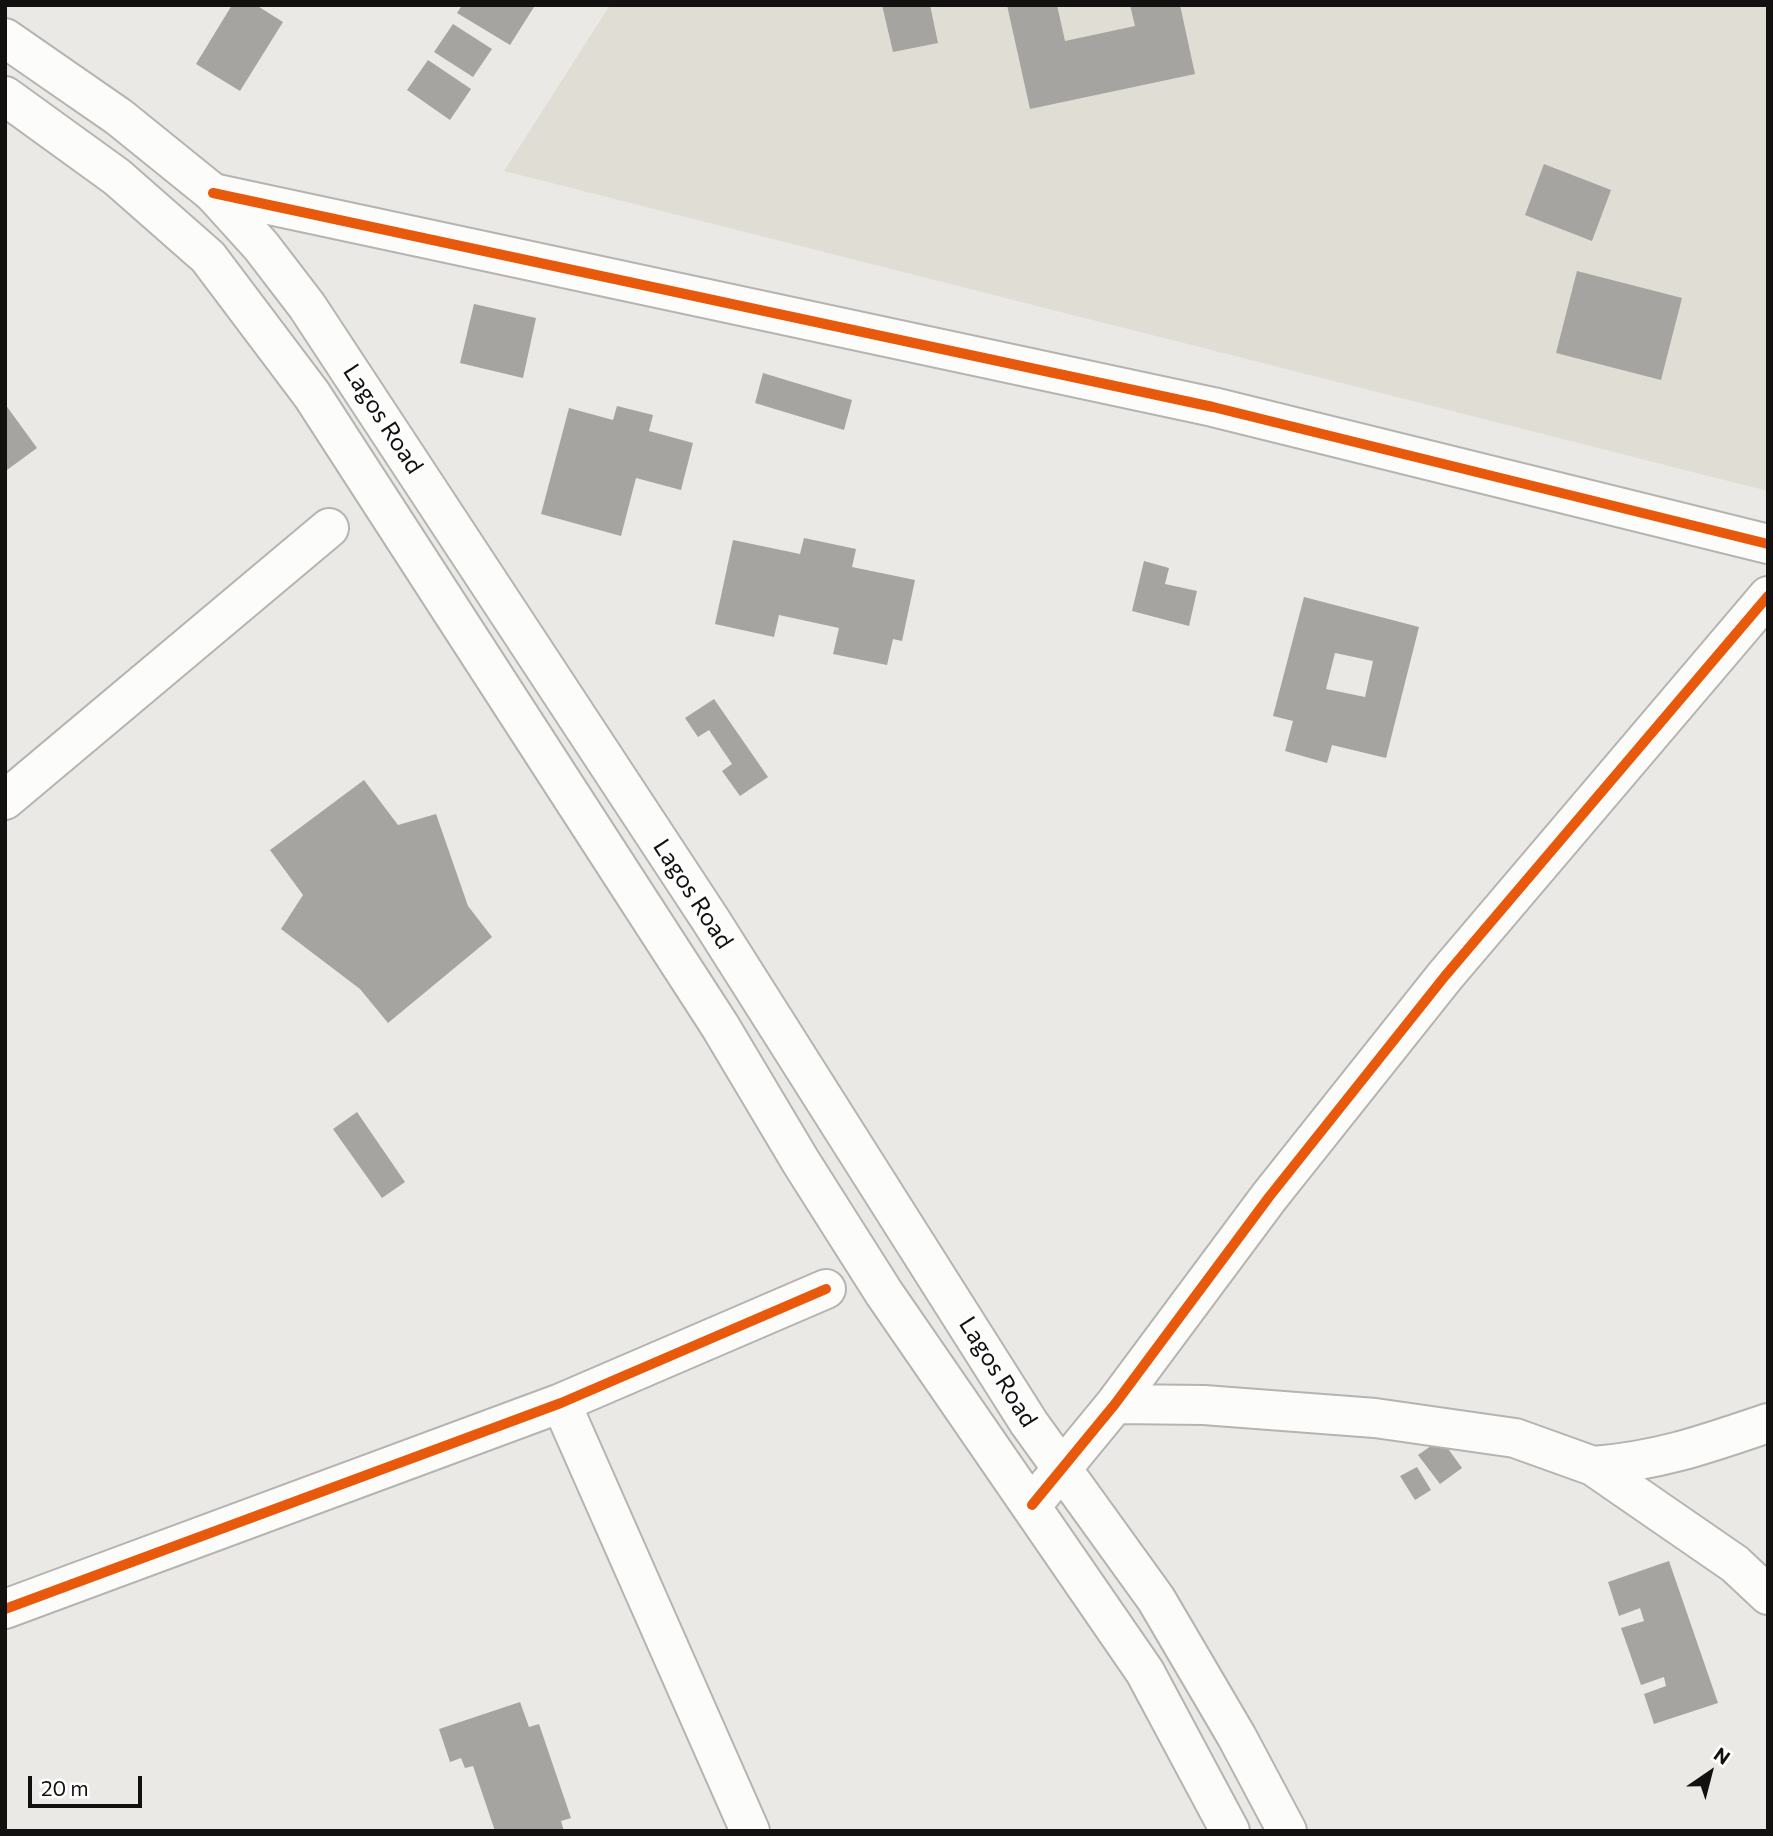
<!DOCTYPE html>
<html>
<head>
<meta charset="utf-8">
<style>
	body { margin:0 }
	#map { position:relative; width:1773px; height:1836px; overflow:hidden; background:#eae9e5; font-family:Commissioner,sans-serif }
	canvas { display:block }
	.frame { position:absolute; inset:0; border:7px solid #12110f; pointer-events:none }
	.north { position:absolute; left:1675px; top:1738px; width:70px; height:70px; -webkit-text-stroke:5px #fff; paint-order:stroke; rotate:35deg; font-size:19px; font-weight:700; line-height:28px; text-align:center; color:#12110f }
	.north::after { content:''; display:block; margin:auto; width:24px; height:32px; background:#12110f; clip-path:polygon(50% 0,100% 100%,50% 72%,0 100%) }
	.scale { position:absolute; left:28px; top:1776px; width:114px; height:32px; box-sizing:border-box; border:4px solid #12110f; border-top:0; padding-left:9px; font-size:21px; line-height:24px; white-space:nowrap; color:#12110f; -webkit-text-stroke:5px #fff; paint-order:stroke }
</style>
</head>
<body>
<div id="map">
<canvas width="1773" height="1836"></canvas>
<div class="frame"></div>
<div class="north">N</div>
<div class="scale">20 m</div>
</div>
<script>
const c = document.querySelector('canvas').getContext('2d');
c.lineJoin = 'round';
function paint(path, color) { c.fillStyle = color; c.fill(path, 'evenodd'); }
function stroke(path, color, width, dash) { c.strokeStyle = color; c.lineWidth = width; c.lineCap = dash ? 'butt' : 'round'; c.setLineDash(dash || []); c.stroke(path); }
function write(font, color, halo, rows, align = 'center') {
  c.font = font + ' Commissioner,sans-serif'; c.lineWidth = 6; c.setLineDash([]); c.textBaseline = 'middle'; c.strokeStyle = halo; c.fillStyle = color; for (const [text, x, y, turn = 0] of rows) {
    c.save(); c.translate(x, y); c.rotate((+turn || 0) * Math.PI / 180); c.textAlign = isNaN(turn) ? turn : align; if (halo) c.strokeText(text, 0, 0); c.fillText(text, 0, 0); c.restore();
  }
}
paint(new Path2D(`
	M610 5H1768V491L504 171Z`), '#e0ddd4');
paint(new Path2D(`
	M232 5H256L283 22 240 91 196 64Z
	M462 5H532L534 7 510 45 457 13Z
	M882 5H930L938 43 893 52Z
	M1007 5H1057L1065 41 1135 26 1130 5H1180L1195 74 1030 109Z
	M453 24 492 49 473 77 434 52Z
	M428 60 471 89 450 120 407 90Z
	M1544 164 1611 190 1592 241 1525 215Z
	M1577 271 1682 298 1661 380 1556 353Z
	M474 304 536 318 523 378 460 363Z
	M763 373 852 400 844 430 755 403Z
	M5 404 37 448 7 470 5 467Z
	M617 406 653 415 649 431 693 443 681 490 636 478 621 536 541 514 569 408 613 420Z
	M804 538 856 549 852 567 915 580 902 641 893 639 887 665 833 654 839 628 779 615 774 637 715 624 733 540 800 554Z
	M1144 561 1169 568 1165 584 1197 591 1189 626 1132 611Z
	M1304 597 1419 627 1386 758 1332 745 1327 763 1285 751 1293 721 1273 716ZM1335 653 1373 661 1365 697 1326 689Z
	M714 699 768 777 740 796 722 771 732 764 709 730 698 737 685 718Z
	M364 780 398 825 436 814 468 906 492 937 388 1023 360 989 281 929 303 895 270 850Z
	M357 1112 405 1182 382 1198 333 1129Z
	M1441 1439 1462 1468 1440 1484 1418 1455Z
	M1417 1467 1431 1490 1415 1500 1400 1476Z
	M1669 1561 1718 1703 1654 1724 1644 1694 1666 1686 1664 1677 1641 1685 1621 1628 1644 1621 1640 1608 1619 1616 1608 1582Z
	M520 1702 529 1727 539 1724 571 1818 561 1821 564 1831H495L473 1766 465 1768 461 1758 450 1762 439 1729Z`), '#a5a4a1');
const minor = new Path2D(`
	M213 193 1213 407 1768 544
	M5 800 329 528
	M561 1403 750 1831
	M1115 1404 1204 1405 1375 1418 1515 1438 1593 1466 1735 1564 1768 1595
	M1593 1466C1659 1461 1706 1444 1768 1423
	M1032 1505 1115 1404 1269 1197 1445 976 1768 596
	M5 1609 561 1403 826 1289`);
const secondary = new Path2D(`
	M5 38 119 117 213 193 261 246 307 306 710 919 1029 1423 1156 1599 1237 1737 1287 1831
	M5 96 117 177 208 257 312 395 720 1026 801 1162 884 1293 1145 1672 1230 1831`);
stroke(minor, '#b5b4b0', 42);
stroke(secondary, '#b5b4b0', 42);
stroke(minor, '#fcfcfb', 38);
stroke(secondary, '#fcfcfb', 38);
stroke(new Path2D(`
	M213 193 1213 407 1768 544
	M1032 1505 1115 1404 1269 1197 1445 976 1768 596
	M5 1609 561 1403 826 1289`), '#e8590c', 10);
write('24px', '#12110f', '#fff', [
	["Lagos Road",383,419,57],
	["Lagos Road",693,894,57],
	["Lagos Road",998,1372,58]
]);
</script>
</body>
</html>
